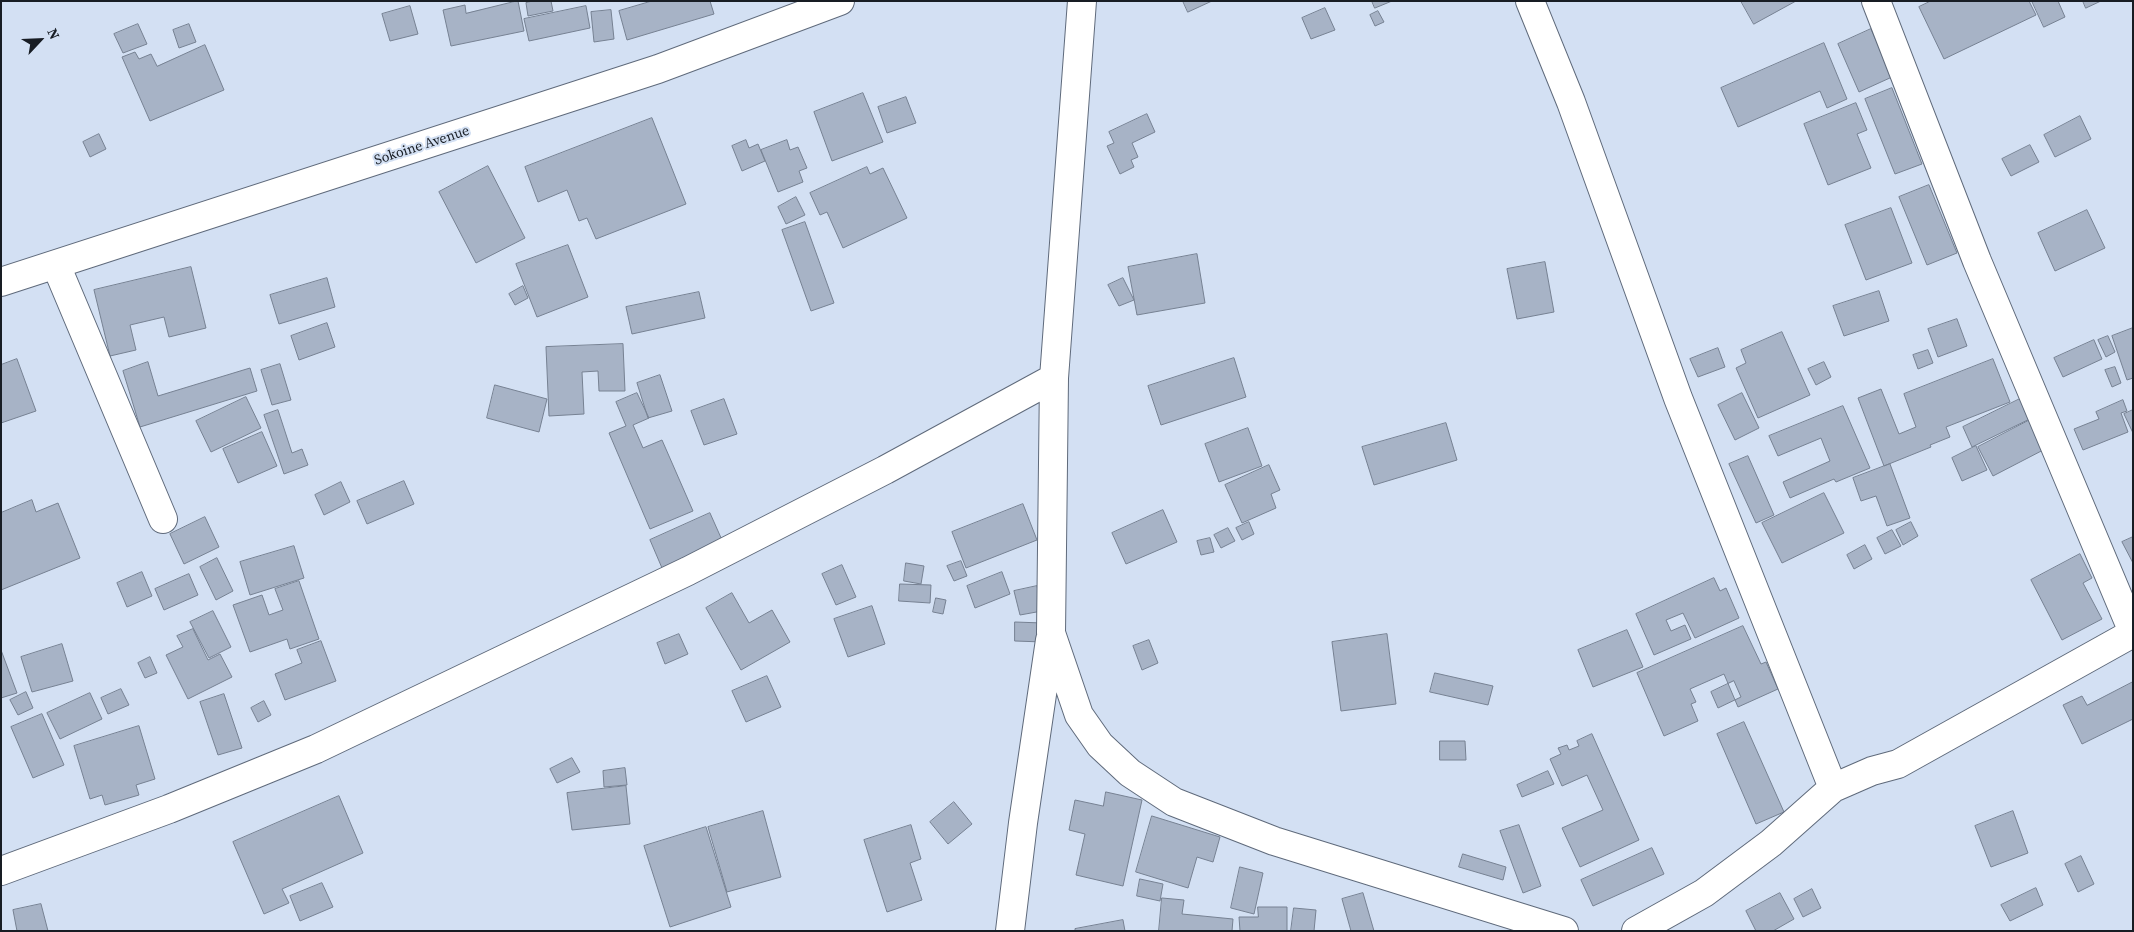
<!DOCTYPE html>
<html>
<head>
<meta charset="utf-8">
<style>
	body { margin:0 }
	#map { position:relative; width:2134px; height:932px; overflow:hidden; background:#d3e0f3; font-family:"Source Serif 4",serif }
	canvas { display:block }
	.frame { position:absolute; inset:0; border:2px solid #181d24; pointer-events:none }
	.north { position:absolute; left:15px; top:15px; width:50px; height:50px; -webkit-text-stroke:4px #d3e0f3; paint-order:stroke; rotate:65deg; font-size:14px; font-weight:700; line-height:20px; text-align:center; color:#181d24 }
	.north::after { content:''; display:block; margin:auto; width:18px; height:22px; background:#181d24; clip-path:polygon(50% 0,100% 100%,50% 72%,0 100%) }
</style>
</head>
<body>
<div id="map">
<canvas width="2134" height="932"></canvas>
<div class="frame"></div>
<div class="north">N</div>
</div>
<script>
const c = document.querySelector('canvas').getContext('2d');
c.lineJoin = 'round';
function paint(path, color) { c.fillStyle = color; c.fill(path, 'evenodd'); }
function stroke(path, color, width, dash) { c.strokeStyle = color; c.lineWidth = width; c.lineCap = dash ? 'butt' : 'round'; c.setLineDash(dash || []); c.stroke(path); }
function write(font, color, halo, rows, align = 'center') {
  c.font = font + ' "Source Serif 4",serif'; c.lineWidth = 4; c.setLineDash([]); c.textBaseline = 'middle'; c.strokeStyle = halo; c.fillStyle = color; for (const [text, x, y, turn = 0] of rows) {
    c.save(); c.translate(x, y); c.rotate((+turn || 0) * Math.PI / 180); c.textAlign = isNaN(turn) ? turn : align; if (halo) c.strokeText(text, 0, 0); c.fillText(text, 0, 0); c.restore();
  }
}
const building = new Path2D(`
	M518 1 524 31 451 46 443 10 465 5 466 13Z
	M533 1H551L553 11 528 16 526 3Z
	M652 1H710L714 14 627 40 619 11Z
	M1183 1H1212L1188 12Z
	M1372 1H1392L1375 8Z
	M1741 1H1796L1754 24Z
	M1931 1H2029L2036 15 1944 59 1919 7Z
	M2032 1H2058L2065 17 2044 27Z
	M2083 1H2101L2086 8Z
	M410 6 418 34 390 41 382 14Z
	M586 6 590 28 529 41 524 19Z
	M1325 8 1335 30 1311 39 1302 18Z
	M611 10 614 39 594 42 591 12Z
	M1378 11 1384 22 1375 26 1370 15Z
	M138 24 147 44 123 53 114 34Z
	M189 24 196 42 179 48 173 30Z
	M1871 29 1892 77 1859 92 1838 44Z
	M1824 43 1847 99 1827 108 1820 91 1738 127 1721 88Z
	M205 45 224 90 150 121 122 57 135 52 139 59 151 54 157 66Z
	M1892 88 1922 164 1895 174 1865 99Z
	M863 93 883 142 832 161 814 112Z
	M906 97 916 123 887 133 878 107Z
	M1856 103 1867 130 1857 134 1871 168 1828 185 1804 124Z
	M1147 114 1155 132 1132 143 1138 157 1131 160 1134 167 1120 174 1107 146 1114 143 1109 132Z
	M2080 116 2091 139 2055 157 2044 135Z
	M652 118 686 204 596 239 587 218 579 221 567 190 538 202 525 167Z
	M99 134 106 149 90 157 83 142Z
	M746 140 749 148 758 144 765 161 742 171 732 146Z
	M787 140 790 150 798 147 807 168 799 171 803 182 778 192 761 150Z
	M2030 145 2039 162 2011 176 2002 159Z
	M488 166 525 238 476 263 439 192Z
	M867 167 870 174 883 168 907 218 843 248 827 212 820 215 810 193Z
	M1929 185 1957 253 1927 265 1899 197Z
	M796 197 805 215 786 224 778 207Z
	M1891 208 1912 263 1866 280 1845 225Z
	M2087 210 2105 248 2055 271 2038 233Z
	M805 222 834 303 811 311 782 230Z
	M568 245 588 297 537 317 516 264Z
	M1197 254 1205 303 1137 315 1128 267Z
	M1545 262 1554 312 1517 319 1507 269Z
	M191 267 206 328 169 337 164 317 130 325 136 350 110 356 94 290Z
	M327 278 335 307 279 324 270 295Z
	M1123 278 1134 300 1119 306 1108 285Z
	M523 286 528 298 515 305 509 294Z
	M1879 291 1889 321 1844 336 1833 306Z
	M699 292 705 318 632 334 626 307Z
	M1957 319 1967 346 1938 357 1928 329Z
	M327 323 335 347 299 360 291 336Z
	M2133 328V378L2127 380 2112 336Z
	M1782 332 1810 395 1758 418 1736 368 1746 363 1741 350Z
	M2108 336 2115 352 2106 357 2098 340Z
	M2094 340 2102 359 2063 377 2054 358Z
	M623 344 625 391H599L598 371 582 372 584 414 549 416 546 347Z
	M1718 348 1725 367 1698 377 1690 359Z
	M1928 350 1933 363 1918 369 1913 355Z
	M1234 358 1246 397 1161 425 1148 386Z
	M17 359 36 411 1 423V365Z
	M1993 359 2010 402 1946 427 1950 437 1930 445 1931 447 1884 466 1858 398 1881 389 1899 434 1916 427 1904 394Z
	M148 362 158 396 250 368 257 391 140 427 123 371Z
	M1824 362 1831 377 1816 385 1808 369Z
	M280 364 291 400 272 405 261 370Z
	M2115 367 2121 383 2112 387 2105 370Z
	M660 375 672 411 648 418 637 383Z
	M495 385 547 399 539 432 487 418Z
	M637 393 649 418 633 425 643 448 662 440 693 511 650 529 609 433 626 426 616 402Z
	M1742 393 1759 428 1735 440 1718 405Z
	M2028 395 2038 415 1972 447 1963 427Z
	M246 397 261 428 211 452 196 421Z
	M724 399 737 434 704 445 691 411Z
	M2123 400 2127 411 2121 413 2128 432 2083 450 2074 429 2099 419 2096 412Z
	M1843 406 1870 468 1836 482 1834 479 1790 498 1783 482 1830 461 1821 438 1778 456 1769 436Z
	M278 410 292 453 302 449 308 465 284 474 264 415Z
	M2133 410V433L2124 414Z
	M2034 418 2049 447 1993 476 1978 447Z
	M1446 423 1457 460 1374 485 1362 447Z
	M1248 428 1262 466 1219 482 1205 444Z
	M262 432 277 466 238 483 223 449Z
	M1976 446 1987 470 1962 481 1952 458Z
	M1748 456 1774 515 1756 523 1729 464Z
	M1890 464 1910 518 1887 526 1876 496 1861 501 1853 478Z
	M1269 465 1280 490 1271 494 1276 508 1242 523 1225 485Z
	M404 481 414 504 367 524 357 501Z
	M341 482 350 502 324 515 315 495Z
	M1824 493 1844 533 1782 563 1762 523Z
	M32 500 36 512 58 503 80 558 1 590V513Z
	M1023 504 1037 540 966 568 952 532Z
	M1163 510 1177 542 1126 564 1112 533Z
	M710 513 722 540 662 568 650 540Z
	M205 517 219 547 184 564 170 534Z
	M1249 522 1254 534 1242 540 1236 528Z
	M1911 522 1918 536 1903 545 1896 530Z
	M1228 528 1235 541 1221 548 1214 535Z
	M1892 530 1901 546 1885 554 1877 538Z
	M2133 537V563L2122 542Z
	M1210 538 1214 552 1201 555 1197 541Z
	M1865 545 1872 559 1854 569 1847 555Z
	M294 546 304 578 250 595 240 562Z
	M2080 554 2092 578 2083 583 2102 619 2062 640 2031 580Z
	M217 558 233 591 216 600 200 567Z
	M961 561 967 576 954 581 947 566Z
	M906 563 924 566 921 584 904 581Z
	M842 565 856 597 836 605 822 574Z
	M142 572 152 596 127 607 117 583Z
	M1002 572 1010 594 975 608 967 586Z
	M189 574 198 595 164 610 155 589Z
	M1714 578 1720 591 1726 588 1739 618 1695 638 1683 613 1666 620 1671 631 1685 625 1691 639 1654 655 1636 614Z
	M299 581 319 639 290 649 287 639 250 652 233 605 262 595 269 615 283 610 275 589Z
	M900 584 931 585 930 603 899 601Z
	M1037 586 1042 611 1020 615 1014 591Z
	M732 593 749 623 772 610 790 642 741 670 706 608Z
	M936 598 946 600 943 614 933 612Z
	M872 606 885 644 848 657 834 619Z
	M213 611 231 647 209 658 190 622Z
	M1015 622 1043 623V642L1015 641Z
	M1743 626 1761 664 1766 662 1778 689 1738 707 1724 674 1690 689 1696 702 1691 704 1698 721 1664 736 1637 673Z
	M193 629 208 660 220 654 232 677 188 699 166 655 183 647 177 636Z
	M1627 630 1643 667 1593 687 1578 650Z
	M679 634 688 654 665 664 657 643Z
	M1387 634 1396 704 1341 711 1332 642Z
	M1149 640 1158 663 1142 670 1133 646Z
	M321 641 336 681 285 700 275 674 302 663 297 650Z
	M62 644 73 681 32 692 21 657Z
	M1 650 17 693 1 698Z
	M150 657 157 673 145 678 138 663Z
	M1435 673 1493 686 1488 705 1430 692Z
	M767 676 781 707 746 722 732 691Z
	M1734 681 1741 697 1718 708 1711 692Z
	M2133 682V719L2082 744 2063 705 2082 696 2087 705Z
	M121 689 129 705 108 714 101 698Z
	M26 692 33 708 18 715 10 700Z
	M90 693 102 719 60 739 47 713Z
	M224 694 242 748 218 755 200 702Z
	M264 701 271 715 258 722 251 708Z
	M42 714 64 765 33 778 11 727Z
	M1744 722 1784 812 1756 824 1717 734Z
	M139 726 155 779 136 785 139 795 105 805 102 795 90 799 74 746Z
	M1592 734 1639 840 1580 867 1562 828 1603 810 1587 775 1562 786 1550 759 1561 754 1558 748 1567 745 1569 750 1579 746 1577 741Z
	M1440 741H1465L1466 760H1440Z
	M572 758 580 772 557 783 550 769Z
	M625 768 627 785 604 787 603 771Z
	M1548 771 1554 784 1522 797 1517 785Z
	M626 786 630 824 572 830 567 793Z
	M1106 792 1142 800 1123 886 1076 875 1085 834 1069 830 1075 800 1103 806Z
	M339 796 363 853 282 889 289 903 264 914 233 842Z
	M954 802 972 824 948 844 930 822Z
	M763 811 781 877 727 892 708 827Z
	M2013 811 2028 853 1991 867 1975 826Z
	M1152 816 1220 837 1213 862 1197 857 1188 888 1136 872Z
	M911 825 921 859 910 863 922 900 887 912 864 840Z
	M1519 825 1541 886 1523 893 1500 831Z
	M706 827 731 907 670 927 644 846Z
	M1652 848 1664 874 1593 906 1581 880Z
	M1463 854 1506 867 1503 880 1459 867Z
	M2081 856 2094 884 2078 892 2065 864Z
	M1240 867 1263 873 1254 914 1231 908Z
	M1140 879 1163 884 1160 901 1137 896Z
	M322 883 333 907 300 921 290 896Z
	M2036 888 2043 905 2010 921 2001 905Z
	M1812 889 1821 908 1803 917 1794 899Z
	M1363 893 1374 931H1351L1342 899Z
	M1780 893 1794 919 1773 931H1756L1746 911Z
	M1162 898 1184 900 1182 914 1233 919 1232 931H1159Z
	M41 904 48 931H17L13 910Z
	M1258 907H1287V931H1240L1239 917H1258Z
	M1294 908 1316 910 1314 931H1291Z
	M1123 920 1125 931H1075V929Z`);
paint(building, '#a7b3c6');
stroke(building, '#768192', 1);
const street = new Path2D(`
	M1082 1 1054 378 1051 633 1079 715 1100 745 1130 773 1174 802 1274 841 1564 931
	M1530 1 1571 102 1678 398 1833 788
	M1876 1 1977 261 2133 632
	M56 265 163 519
	M1 871 169 809 316 749 688 571 885 470 1054 378
	M1010 931 1023 823 1050 640
	M1636 931 1704 893 1771 843 1833 788 1872 771 1898 764 2133 633`);
const secondary = new Path2D(`
	M1 282 658 69 840 1`);
stroke(street, '#5f6a7b', 30);
stroke(secondary, '#5f6a7b', 30);
stroke(street, '#fff', 28);
stroke(secondary, '#fff', 28);
write('14px', '#181d24', '#d3e0f3', [
	["Sokoine Avenue",422,146,-18]
]);
</script>
</body>
</html>
